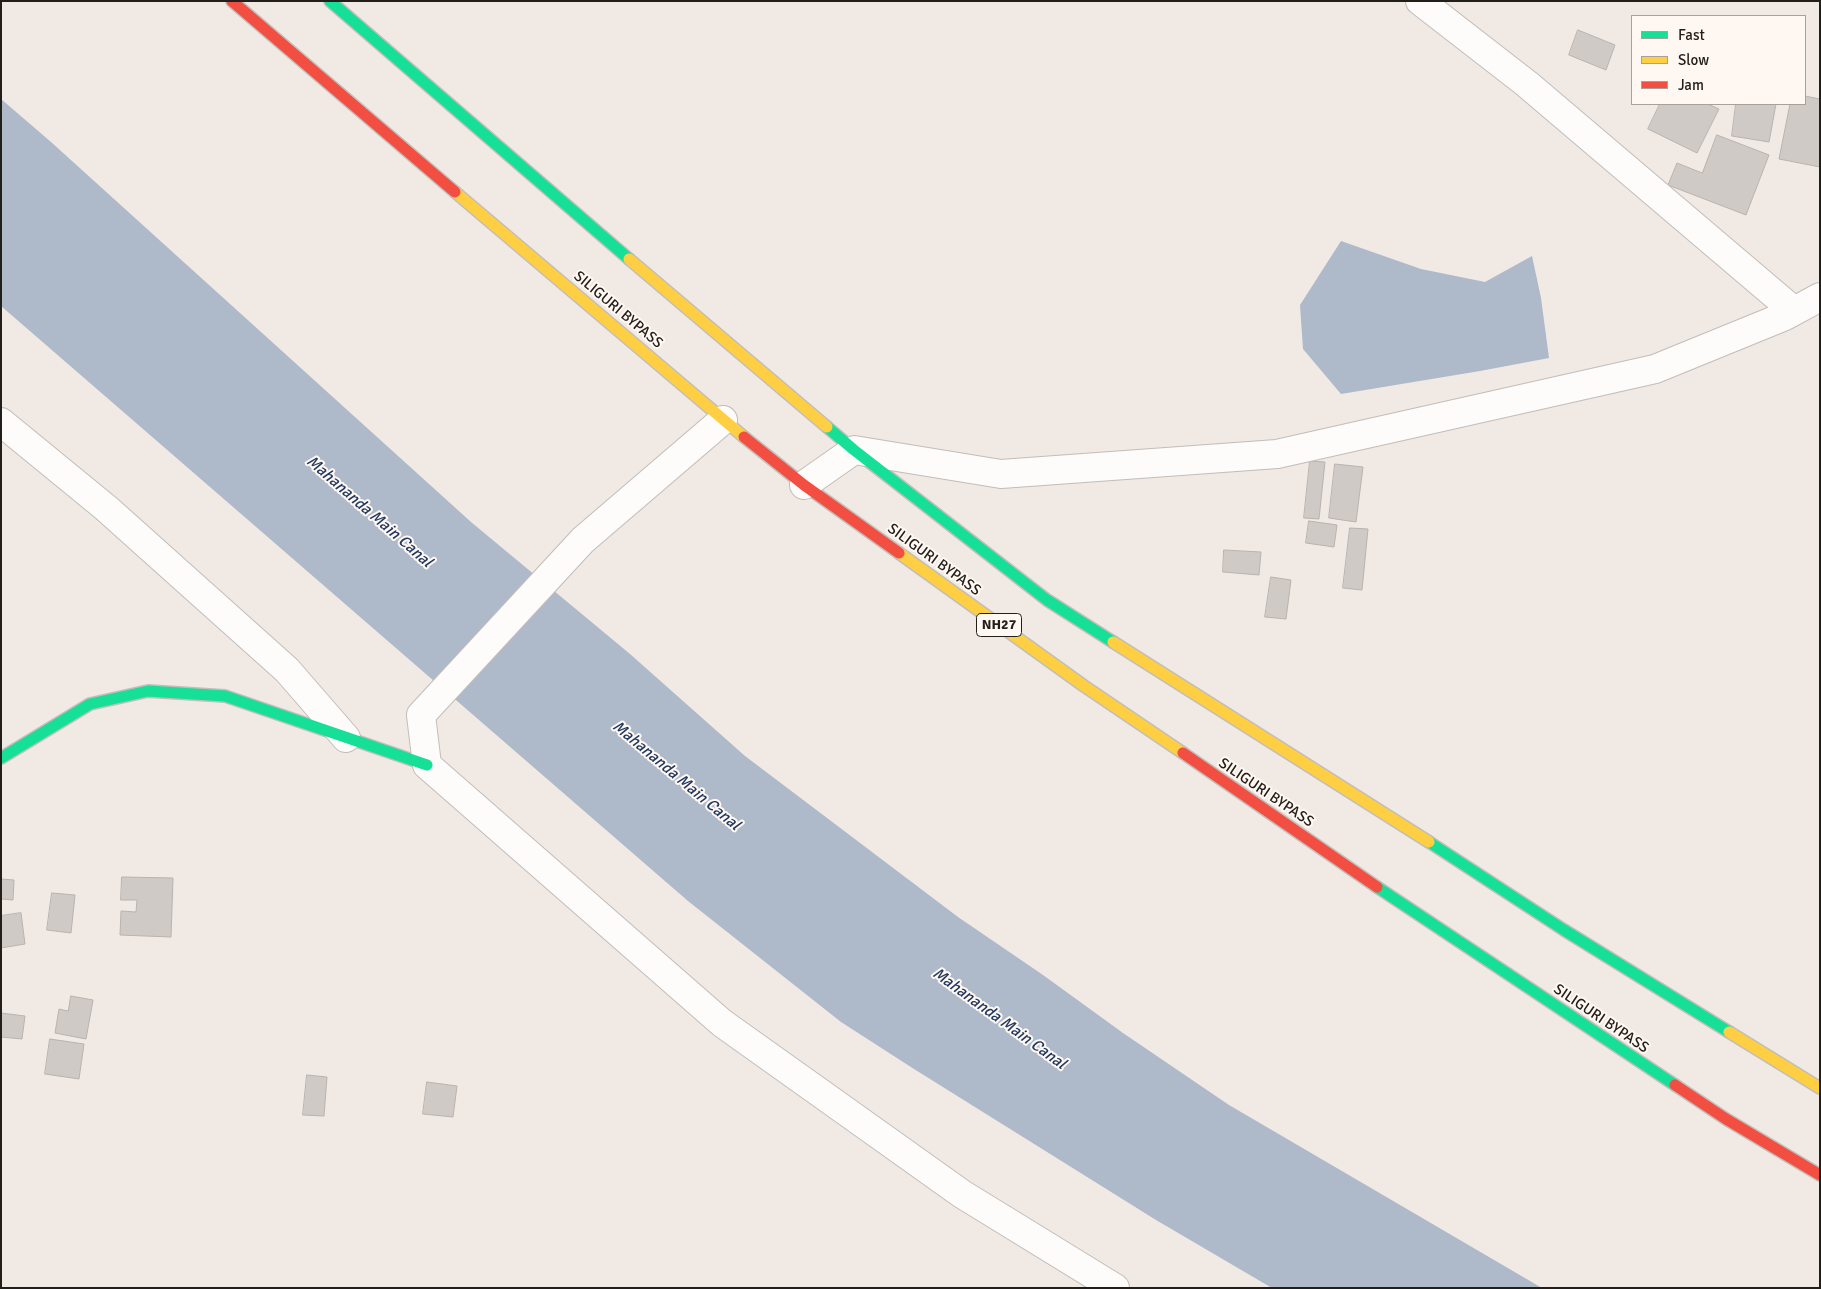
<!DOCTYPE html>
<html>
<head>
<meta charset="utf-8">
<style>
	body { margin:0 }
	#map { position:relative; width:1821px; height:1289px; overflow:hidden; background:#f0e9e4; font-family:Signika,sans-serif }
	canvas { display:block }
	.frame { position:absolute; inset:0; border:2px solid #221e1a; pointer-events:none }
	.legend { position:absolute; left:1631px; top:15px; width:175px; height:90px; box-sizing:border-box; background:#fff7f1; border:1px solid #a7a09b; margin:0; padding:6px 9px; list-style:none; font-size:15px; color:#221e1a }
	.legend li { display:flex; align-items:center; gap:10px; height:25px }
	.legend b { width:25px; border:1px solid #a7a09b }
</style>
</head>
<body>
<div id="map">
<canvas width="1821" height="1289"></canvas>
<div class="frame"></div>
<ul class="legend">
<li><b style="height:6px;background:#16e098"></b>Fast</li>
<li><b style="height:6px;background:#ffcf43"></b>Slow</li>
<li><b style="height:6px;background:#f24e42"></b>Jam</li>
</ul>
</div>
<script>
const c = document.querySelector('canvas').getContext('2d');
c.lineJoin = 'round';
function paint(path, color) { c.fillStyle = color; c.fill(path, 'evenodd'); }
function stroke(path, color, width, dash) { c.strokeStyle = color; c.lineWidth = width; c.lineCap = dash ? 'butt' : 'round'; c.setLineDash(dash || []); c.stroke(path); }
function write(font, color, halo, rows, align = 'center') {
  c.font = font + ' Signika,sans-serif'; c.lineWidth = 4; c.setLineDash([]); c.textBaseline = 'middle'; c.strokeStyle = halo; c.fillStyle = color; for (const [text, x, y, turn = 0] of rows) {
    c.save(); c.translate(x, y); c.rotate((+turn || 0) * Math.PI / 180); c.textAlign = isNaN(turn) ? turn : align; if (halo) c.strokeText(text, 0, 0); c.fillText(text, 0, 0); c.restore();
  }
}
paint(new Path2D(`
	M1 99 51 142 471 522 630 654 745 756 958 917 1043 975 1123 1033 1229 1105 1542 1288H1272L1156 1220 914 1069 841 1022 688 901 1 306Z
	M1341 241 1421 269 1485 282 1532 256 1541 298 1549 358 1480 371 1341 394 1303 349 1300 305Z`), '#aeb9ca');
const building = new Path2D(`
	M1578 30 1615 45 1606 70 1569 55Z
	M1805 96 1820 99V167L1779 159 1790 104H1805Z
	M1660 104H1708L1719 109 1697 153 1648 129Z
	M1736 104H1776L1769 142 1732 136Z
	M1717 135 1769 155 1746 215 1668 185 1677 163 1702 173Z
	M1310 461 1325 462 1319 519 1304 518Z
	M1335 464 1363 467 1356 522 1329 518Z
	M1309 521 1337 525 1334 547 1306 543Z
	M1350 528 1368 529 1362 590 1343 588Z
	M1224 550 1261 552 1259 575 1223 572Z
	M1271 577 1291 580 1286 619 1265 617Z
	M122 877 173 878 171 937 120 935 121 911 136 912 137 900H121Z
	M1 879 14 880 13 900 1 899Z
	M52 893 75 895 71 933 47 930Z
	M21 913 25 944 1 948V916Z
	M71 996 93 1000 86 1039 55 1033 59 1009 68 1011Z
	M1 1013 25 1016 22 1039 1 1037Z
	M50 1039 84 1044 79 1079 45 1074Z
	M307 1075 327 1077 324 1116 303 1115Z
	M427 1082 457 1086 453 1117 423 1114Z`);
paint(building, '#d0cac6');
stroke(building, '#b8b3af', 1);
const street = new Path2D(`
	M1420 1 1527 84 1794 311
	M723 420 583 540 421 715 427 765 722 1023 962 1194 1115 1288
	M1 422 106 508 287 670 346 738
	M804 485 854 450 1001 474 1277 454 1655 369 1785 316 1820 297`);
const fast = new Path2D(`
	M330 1 629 259
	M827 427 854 450 1047 600 1113 642
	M1 758 90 704 148 691 225 696 427 765
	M1429 842 1564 930 1729 1032
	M1377 887 1675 1085`);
const slow = new Path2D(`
	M455 192 744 437
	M629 259 827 427
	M899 553 1084 686 1183 753
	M1113 642 1429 842
	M1729 1032 1820 1088`);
const jam = new Path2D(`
	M232 1 455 192
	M744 437 804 485 899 553
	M1183 753 1377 887
	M1675 1085 1726 1119 1820 1175`);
stroke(street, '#c2bdb9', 30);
stroke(fast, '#c2bdb9', 14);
stroke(slow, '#c2bdb9', 14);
stroke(jam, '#c2bdb9', 14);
stroke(street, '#fdfcfb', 28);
stroke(fast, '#16e098', 11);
stroke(slow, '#ffcf43', 11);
stroke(jam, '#f24e42', 11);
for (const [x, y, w] of [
	[999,625,45]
]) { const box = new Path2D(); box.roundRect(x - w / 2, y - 11.5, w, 23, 4); c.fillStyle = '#fff7f1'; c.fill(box); stroke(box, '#221e1a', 1); }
write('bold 14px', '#221e1a', null, [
	["NH27",999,625]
]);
write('15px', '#221e1a', '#fff7f1', [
	["SILIGURI BYPASS",618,310,40],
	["SILIGURI BYPASS",934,560,36],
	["SILIGURI BYPASS",1266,793,34],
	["SILIGURI BYPASS",1601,1019,34]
]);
write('italic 16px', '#203960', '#fff7f1', [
	["Mahananda Main Canal",369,512,41],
	["Mahananda Main Canal",676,776,40],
	["Mahananda Main Canal",999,1019,36]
]);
</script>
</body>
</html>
